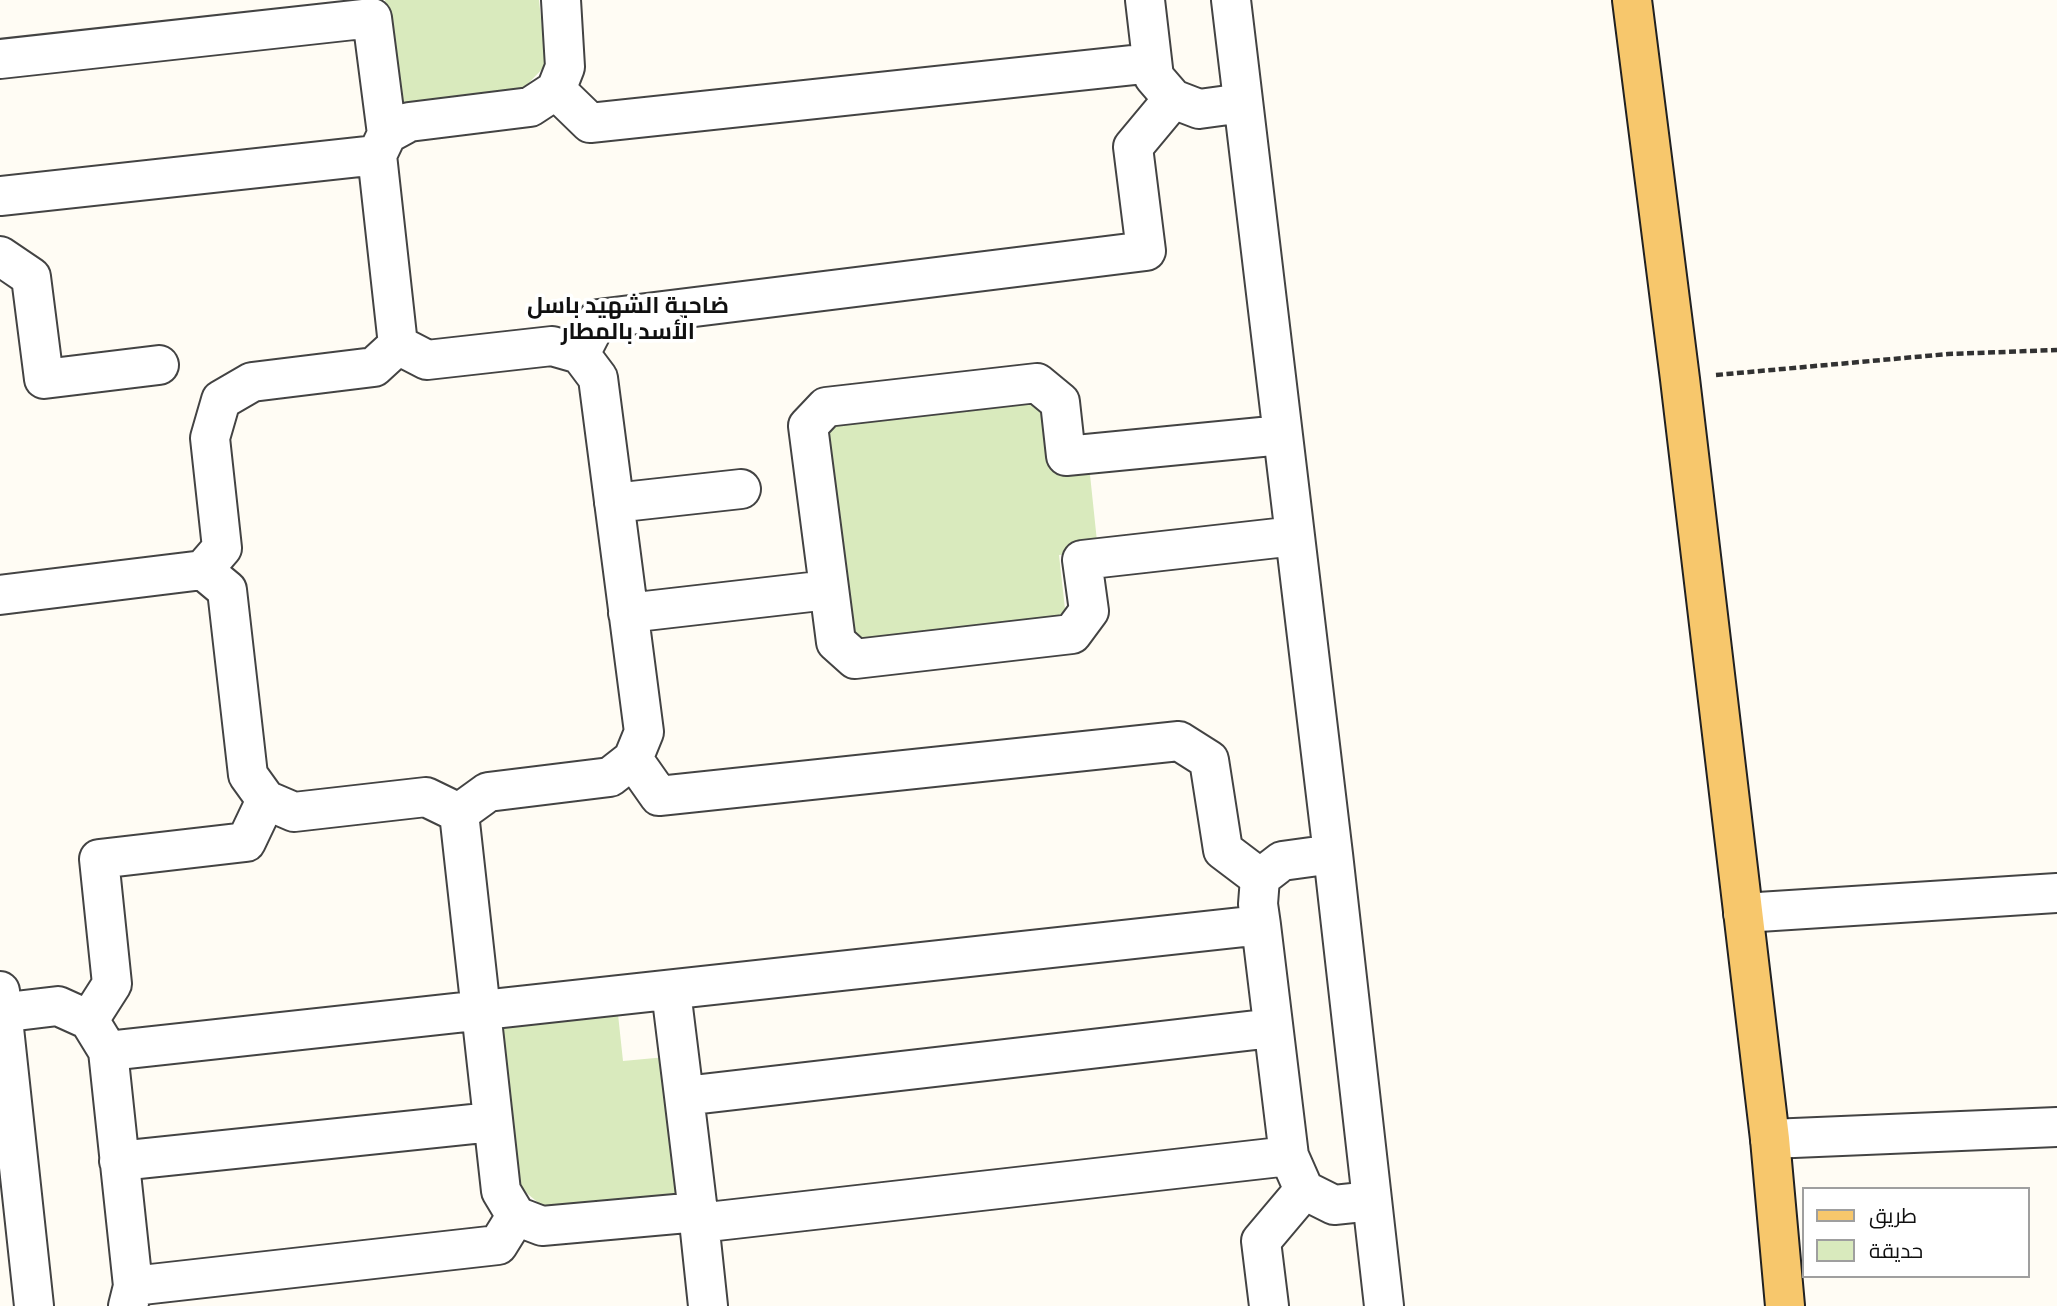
<!DOCTYPE html>
<html>
<head>
<meta charset="utf-8">
<style>
	body { margin:0 }
	#map { position:relative; width:2057px; height:1306px; overflow:hidden; background:#fffcf4; font-family:"IBM Plex Serif",Cairo,serif }
	canvas { display:block }
	.legend { position:absolute; left:1802px; top:1187px; width:228px; height:91px; box-sizing:border-box; background:#fff; border:2px solid #9f9f9f; margin:0; padding:9px 12px; list-style:none; font-size:21px; color:#101010 }
	.legend li { display:flex; align-items:center; gap:14px; height:35px }
	.legend b { width:35px; border:2px solid #9f9f9f }
</style>
</head>
<body>
<div id="map">
<canvas width="2057" height="1306"></canvas>
<ul class="legend">
<li><b style="height:9px;background:#f7c76c"></b>طريق</li>
<li><b style="height:19px;background:#d9eabd"></b>حديقة</li>
</ul>
</div>
<script>
const c = document.querySelector('canvas').getContext('2d');
c.lineJoin = 'round';
function paint(path, color) { c.fillStyle = color; c.fill(path, 'evenodd'); }
function stroke(path, color, width, dash) { c.strokeStyle = color; c.lineWidth = width; c.lineCap = dash ? 'butt' : 'round'; c.setLineDash(dash || []); c.stroke(path); }
function write(font, color, halo, rows, align = 'center') {
  c.font = font + ' "IBM Plex Serif",Cairo,serif'; c.lineWidth = 7; c.setLineDash([]); c.textBaseline = 'middle'; c.strokeStyle = halo; c.fillStyle = color; for (const [text, x, y, turn = 0] of rows) {
    c.save(); c.translate(x, y); c.rotate((+turn || 0) * Math.PI / 180); c.textAlign = isNaN(turn) ? turn : align; if (halo) c.strokeText(text, 0, 0); c.fillText(text, 0, 0); c.restore();
  }
}
paint(new Path2D(`
	M385 0H539L546 65 522 90 397 104Z
	M1041 402 1049 469 1089 465 1098 551 1059 555 1066 618 851 642 827 426Z
	M617 1005 623 1061 666 1057 680 1197 547 1210 517 1185 500 1017Z`), '#d9eabd');
const minor = new Path2D(`
	M1145 0 1154 77 1173 99 1199 109 1243 103
	M1231 0 1333 854 1384 1306
	M0 59 372 18 387 134
	M556 90 590 123 1152 63
	M0 196 377 155
	M0 256 31 277 44 379 159 365
	M398 345 377 155 387 134 409 122 530 107 556 90 565 67 561 0
	M580 354 598 319 1146 251 1133 147 1173 99
	M1282 435 1066 456 1060 402 1037 383 826 407 808 426 836 642 855 659 1072 634 1089 611 1082 560 1295 536
	M614 503 741 489
	M203 570 227 590 248 775 266 800 294 812 426 797 459 813
	M0 595 203 570 222 548 210 438 221 400 252 382 374 367 398 345 427 360 552 346 580 354 598 378 644 732 633 759 610 777 488 792 459 813 501 1191 516 1216 542 1226 698 1212 708 1306
	M628 613 828 590
	M633 759 659 796 1179 741 1209 760 1223 850 1260 878
	M1333 854 1282 861 1260 878 1258 904 1261 925 1289 1156 1304 1190 1334 1205 1372 1201
	M1743 913 2057 893
	M0 991 34 1306
	M671 991 684 1096
	M0 1013 58 1006 89 1020 108 1051 133 1286 128 1306
	M89 1020 112 984 99 859 246 842 266 800
	M108 1051 1261 925
	M1770 1139 2057 1127
	M119 1161 492 1122
	M698 1212 684 1096 1273 1028
	M699 1223 1289 1156
	M133 1286 498 1245 516 1216
	M1269 1306 1261 1241 1304 1190`);
const major = new Path2D(`
	M1632 0 1680 379 1770 1139 1785 1306`);
stroke(minor, '#434343', 42);
stroke(major, '#212121', 42);
stroke(new Path2D(`
	M1716 375 1948 354 2057 350`), '#323232', 4.5, [7, 3.5]);
stroke(minor, '#fff', 38);
stroke(major, '#f7c76c', 38);
write('bold 23px', '#101010', '#fff', [
	["ضاحية الشهيد باسل",628,306],
	["الأسد بالمطار",628,332]
]);
</script>
</body>
</html>
